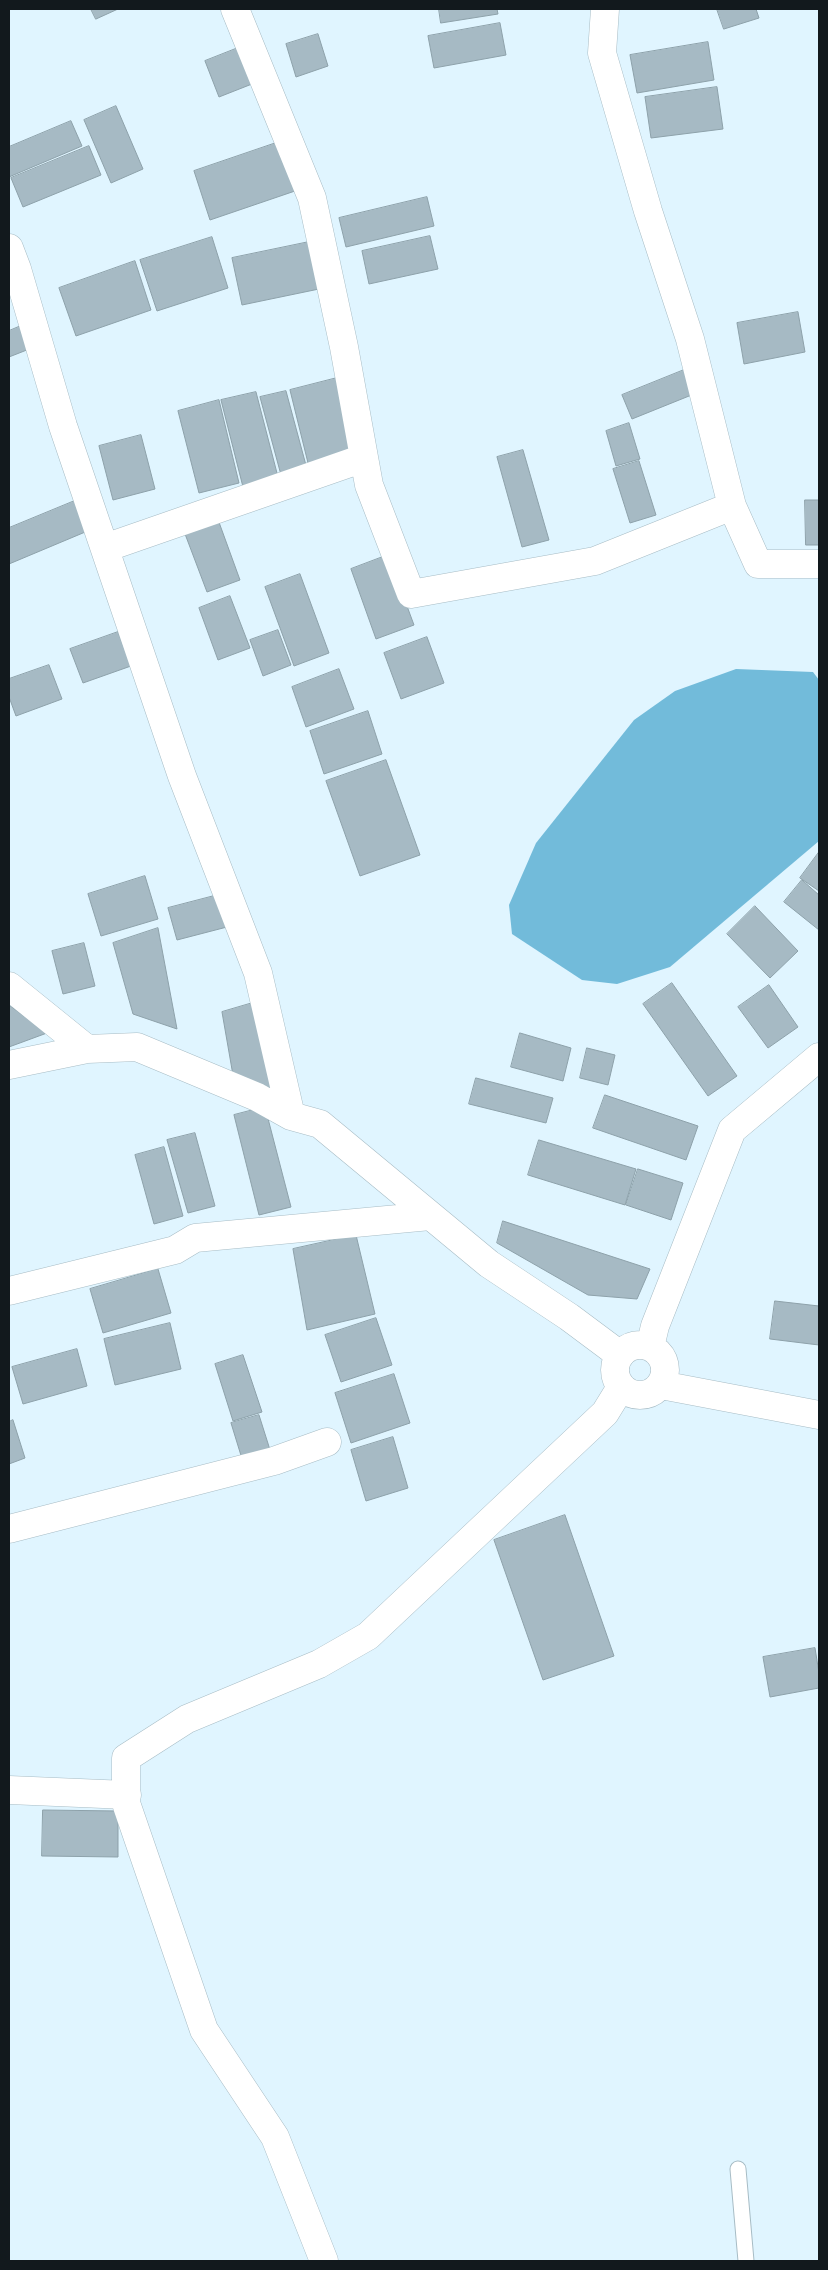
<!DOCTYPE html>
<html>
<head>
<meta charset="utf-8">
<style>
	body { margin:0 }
	#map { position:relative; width:828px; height:2270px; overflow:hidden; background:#e0f5ff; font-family:Spectral,serif }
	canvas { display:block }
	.frame { position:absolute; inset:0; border:10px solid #12191d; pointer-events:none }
</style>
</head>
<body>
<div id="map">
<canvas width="828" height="2270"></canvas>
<div class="frame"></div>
</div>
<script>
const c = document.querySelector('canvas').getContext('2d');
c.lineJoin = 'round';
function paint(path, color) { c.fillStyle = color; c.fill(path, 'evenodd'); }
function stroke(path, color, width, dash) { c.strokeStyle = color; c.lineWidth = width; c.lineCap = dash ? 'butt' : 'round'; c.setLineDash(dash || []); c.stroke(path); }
paint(new Path2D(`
	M736 669 813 672 819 680V841L670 967 617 984 582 980 512 934 509 905 536 843 634 720 675 691Z`), '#72bbda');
const building = new Path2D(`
	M91 9H118L96 19Z
	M439 9H497L498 14 441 23Z
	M717 9H756L759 18 724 29Z
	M500 23 506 55 434 68 428 36Z
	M318 34 328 66 296 77 286 44Z
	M708 42 714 80 637 93 630 55Z
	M238 48 252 84 219 97 205 61Z
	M717 87 723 129 651 138 645 97Z
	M116 106 143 169 111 183 84 120Z
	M71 121 82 146 9 177V147Z
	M279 142 295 191 210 220 194 171Z
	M89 146 101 175 23 207 11 178Z
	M427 197 434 226 346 247 339 218Z
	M430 236 438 269 369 284 362 251Z
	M212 237 228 288 157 311 140 260Z
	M309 242 319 289 242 305 232 258Z
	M135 261 151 310 76 336 59 288Z
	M798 312 805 352 744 364 737 323Z
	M28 323 37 346 9 357V331Z
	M689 368 699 392 632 419 622 395Z
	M337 378 357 455 309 467 290 390Z
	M286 391 307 469 281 475 260 397Z
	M256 392 278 477 243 487 221 400Z
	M219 400 239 483 199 493 178 411Z
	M629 423 640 459 616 466 606 431Z
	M141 435 155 489 113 500 99 446Z
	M523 450 549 540 522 547 497 457Z
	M639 461 656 515 630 523 613 469Z
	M77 500 90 530 9 564V528Z
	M805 500H819V545H806Z
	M216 514 240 580 207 592 182 526Z
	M388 555 414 625 376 639 351 569Z
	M300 574 329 653 294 666 265 587Z
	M230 596 250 648 218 660 199 608Z
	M278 630 291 665 263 676 250 640Z
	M118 632 131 666 83 683 70 649Z
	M427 637 444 683 401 699 384 653Z
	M49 665 62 699 16 716 9 697V679Z
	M339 669 354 709 306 727 292 687Z
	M368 711 382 754 324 774 310 731Z
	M386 760 420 855 360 876 326 781Z
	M819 852V891L800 878Z
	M145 876 158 919 101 936 88 894Z
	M802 880 819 895V930L784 902Z
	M218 895 227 927 177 940 168 908Z
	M755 906 798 951 770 978 727 934Z
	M158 928 177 1029 133 1014 113 943Z
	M84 943 95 986 63 994 52 951Z
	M672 983 737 1076 708 1096 643 1004Z
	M769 985 798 1027 768 1048 738 1007Z
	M256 1002 277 1098 234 1081 222 1012Z
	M9 1005 47 1033 9 1047Z
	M520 1033 571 1048 563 1081 511 1067Z
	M587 1048 615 1055 608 1085 580 1078Z
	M476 1078 553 1098 546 1123 469 1104Z
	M605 1095 698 1126 686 1160 593 1128Z
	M265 1107 291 1207 259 1215 234 1115Z
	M195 1133 215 1206 188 1213 167 1140Z
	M539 1140 636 1169 625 1205 528 1175Z
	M164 1147 183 1216 154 1224 135 1155Z
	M638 1169 683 1183 671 1220 626 1205Z
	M503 1221 650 1269 637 1299 588 1295 497 1243Z
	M356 1235 375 1314 307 1330 293 1249Z
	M158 1269 171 1313 103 1333 90 1289Z
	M775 1301 819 1306V1345L770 1339Z
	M376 1318 392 1365 341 1382 325 1335Z
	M170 1323 181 1369 115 1385 104 1339Z
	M77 1349 87 1386 23 1404 12 1367Z
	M243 1355 262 1412 233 1421 215 1364Z
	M394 1374 410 1423 351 1443 335 1393Z
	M259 1415 271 1453 243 1462 231 1423Z
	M13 1420 25 1458 9 1464V1422Z
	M393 1437 408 1488 366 1501 351 1450Z
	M565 1515 614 1656 543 1680 494 1540Z
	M815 1648 819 1673V1688L770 1697 763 1657Z
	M43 1810 118 1811V1857L42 1856Z`);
paint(building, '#a6bac4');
stroke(building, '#8da1aa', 1);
const service = new Path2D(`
	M738 2169 746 2261`);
const minor = new Path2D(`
	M235 9 312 198 344 347 369 485 411 594 595 561 732 506
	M605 9 602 53 648 211 690 339 732 506 758 564H819
	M9 248 17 269 63 426 182 776 258 973 291 1116
	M105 548 364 458
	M9 986 87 1049 137 1047 257 1097 291 1116 320 1124 489 1264 569 1317 620 1355
	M9 1065 87 1049
	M9 1291 175 1250 195 1238 430 1216
	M9 1529 274 1461 327 1442
	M9 1790 127 1795
	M324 2261 275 2137 204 2030 126 1803V1758L187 1719 319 1664 368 1636 605 1413 621 1387`);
const tertiary = new Path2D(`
	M615 1370a25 25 0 1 1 50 0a25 25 0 1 1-50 0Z
	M650 1347 655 1326 732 1130 819 1057
	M661 1385 819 1415`);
stroke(service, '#a7bcc5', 17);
stroke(minor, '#a7bcc5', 29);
stroke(tertiary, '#a7bcc5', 29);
stroke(service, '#fff', 15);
stroke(minor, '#fff', 28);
stroke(tertiary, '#fff', 28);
</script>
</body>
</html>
